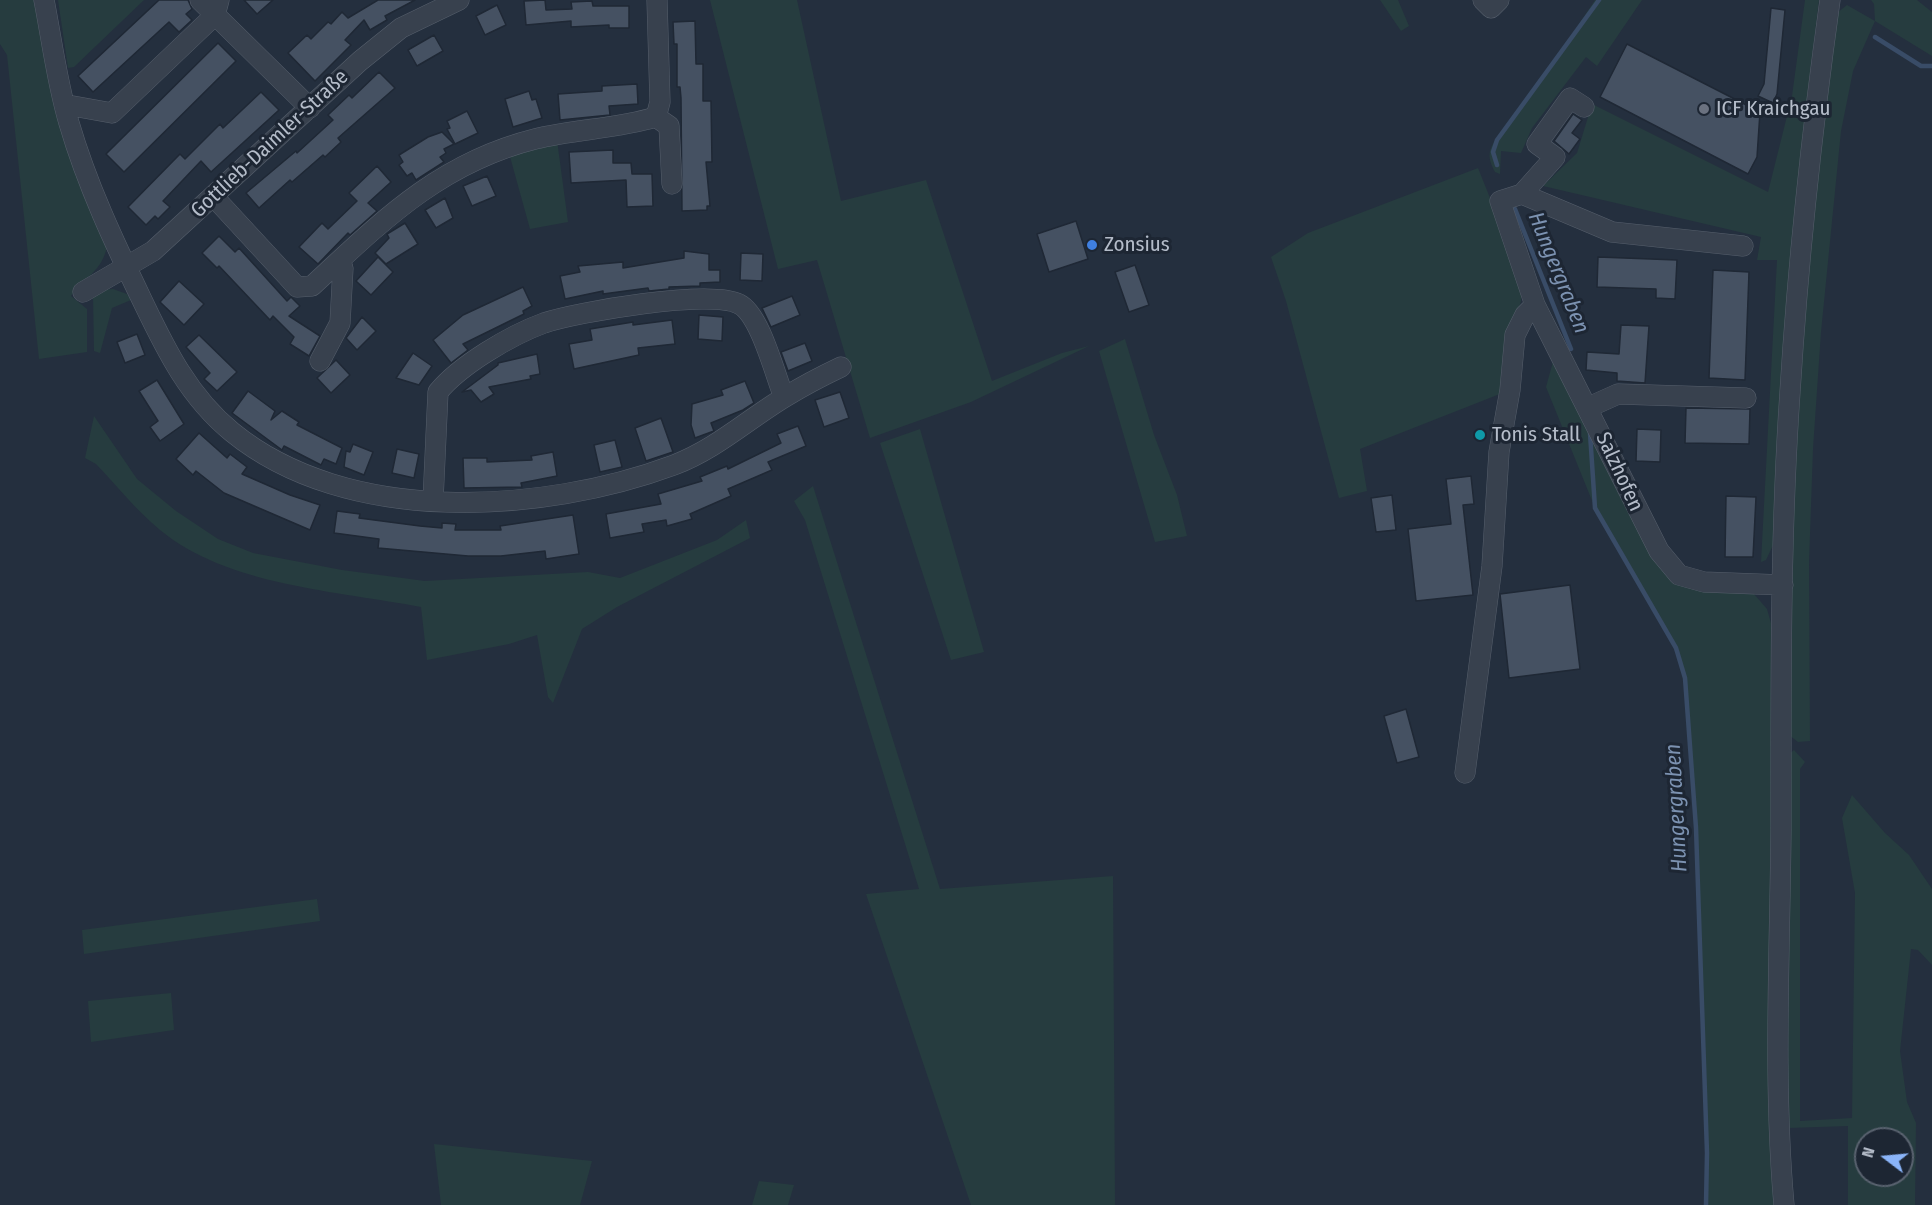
<!DOCTYPE html>
<html>
<head>
<meta charset="utf-8">
<style>
	body { margin:0 }
	#map { position:relative; width:1932px; height:1205px; overflow:hidden; background:#242f3e; font-family:"Fira Sans Condensed",sans-serif }
	canvas { display:block }
	.north { position:absolute; left:1854px; top:1127px; width:60px; height:60px; box-sizing:border-box; background:#1d2633; border:2px solid #59626f; border-radius:50%; rotate:286deg; font-size:16px; font-weight:700; line-height:24px; text-align:center; color:#b4bcc9 }
	.north::after { content:''; display:block; margin:auto; width:21px; height:27px; background:#8ab4f8; clip-path:polygon(50% 0,100% 100%,50% 72%,0 100%) }
</style>
</head>
<body>
<div id="map">
<canvas width="1932" height="1205"></canvas>
<div class="north">N</div>
</div>
<script>
const c = document.querySelector('canvas').getContext('2d');
c.lineJoin = 'round';
function paint(path, color) { c.fillStyle = color; c.fill(path, 'evenodd'); }
function stroke(path, color, width, dash) { c.strokeStyle = color; c.lineWidth = width; c.lineCap = dash ? 'butt' : 'round'; c.setLineDash(dash || []); c.stroke(path); }
function write(font, color, halo, rows, align = 'center') {
  c.font = font + ' "Fira Sans Condensed",sans-serif'; c.lineWidth = 6; c.setLineDash([]); c.textBaseline = 'middle'; c.strokeStyle = halo; c.fillStyle = color; for (const [text, x, y, turn = 0] of rows) {
    c.save(); c.translate(x, y); c.rotate((+turn || 0) * Math.PI / 180); c.textAlign = isNaN(turn) ? turn : align; if (halo) c.strokeText(text, 0, 0); c.fillText(text, 0, 0); c.restore();
  }
}
paint(new Path2D(`
	M0 0H35L107 247C101 272 86 276 71 296L87 309V352L39 359 7 55 0 44Z
	M58 0H144L74 67 68 68Z
	M710 0H797L841 201 926 180 992 381 1062 353 1089 346 971 402 870 438 817 260 778 269Z
	M1380 0H1398L1409 26 1401 31Z
	M1595 0H1642L1597 66 1586 57 1532 128 1521 153 1501 151 1500 174 1495 172C1489 161 1487 153 1494 142L1561 51Z
	M1805 0H1819C1796 180 1782 358 1776 539L1766 560 1761 562 1777 260H1757L1761 237 1543 186 1577 153 1592 104 1768 192 1792 96Z
	M1871 0H1917L1932 12V56L1875 21 1853 71 1841 131 1821 332 1813 449 1809 563 1810 741 1798 742 1789 735V580L1806 242 1837 13 1847 5 1875 21 1874 4Z
	M557 140 568 222 530 229 509 153Z
	M1478 168 1523 280 1521 301 1511 333 1510 390 1360 449 1367 491 1339 498 1286 301 1271 257 1308 233Z
	M113 289 127 294 131 300 112 308 100 353 94 351 93 296 103 290Z
	M1125 339 1154 435 1177 495 1187 536 1155 542 1099 351Z
	M1554 358 1676 582 1754 594 1767 609 1773 630 1777 1205H1706L1707 1153 1696 828 1685 678 1676 648 1595 508 1546 387Z
	M94 416 137 479 176 511 218 539 253 553 342 570 425 581 588 572 620 578 717 540 746 520 750 538 617 607 582 629 553 703 548 697 537 635 509 644 427 660 421 607C338 591 228 586 160 530 136 510 117 486 96 464L85 458Z
	M920 429 984 652 951 660 880 443Z
	M813 486 940 889 1113 876 1115 1205H971L866 894 919 889 805 520 794 501Z
	M1794 750 1805 762 1800 769V1121L1852 1118 1855 893 1842 818 1852 795 1885 833 1909 855 1932 889V965L1918 950 1911 949 1900 1051 1907 1102 1916 1123 1915 1205H1848V1126L1788 1128 1789 754ZM1866 1139H1902V1175H1866Z
	M317 899 320 921 84 954 82 930Z
	M171 993 174 1030 91 1042 88 1001Z
	M434 1144 592 1161 580 1205H441Z
	M759 1181 794 1185 788 1205H752Z`), '#263c3f');
stroke(new Path2D(`
	M1875 37 1921 66H1932
	M1497 165 1493 152 1497 140 1599 0
	M1515 209 1571 349
	M1590 433 1595 508 1676 648 1685 678 1696 828 1707 1153 1706 1205`), '#394c67', 4.5);
const building = new Path2D(`
	M159 0H188L192 9 186 14 192 20 179 32 169 22 93 92 78 76Z
	M244 0H273L257 14Z
	M378 0H415L385 16 387 20 370 30 364 20 345 40 351 45 315 81 288 53 307 35 311 39 328 22 331 24 342 12 348 18Z
	M545 0 546 10 572 9 571 2 592 1 593 6H629V28H609V25L571 27V21L526 25 524 1Z
	M497 5 506 25 485 35 476 16Z
	M1771 8 1785 10 1777 94 1773 103 1758 96 1764 84Z
	M695 21 696 64H703V101H711L712 162H706L710 206H707V210L682 211 681 98 680 87H677V44H674L673 22Z
	M434 35 443 51 417 66 408 50Z
	M218 43 236 61 124 172 106 154Z
	M1627 44 1760 112 1757 157 1748 174 1600 97Z
	M379 72 395 88 338 138 341 142 325 157 323 155 292 182 290 180 259 208 246 193 296 151 297 153 333 120 328 115 349 95 352 98Z
	M637 84 638 104 609 106 610 115 560 120 558 94 602 91V86Z
	M529 91 532 100 536 99 542 118 513 127 505 99Z
	M261 92 279 110 211 172 201 161 163 201 170 207 158 219 155 216 146 225 128 207 180 154 185 159 220 124 223 128Z
	M467 111 478 133 455 144 447 129 450 128 447 121Z
	M1573 114 1582 120 1572 133 1580 139 1569 154 1554 141Z
	M442 132 454 144 444 149 446 153 440 157 444 162 416 180 412 173 407 176 399 165 403 162 399 155 428 137Z
	M613 150V163H631L632 174H652L653 206 627 207 626 180 571 183 569 152Z
	M377 166 391 182 368 203 377 211 350 235 348 233 318 264 299 247 322 223 328 229 357 201 349 193Z
	M487 176 496 196 472 206 463 186Z
	M445 198 453 218 436 228 425 210Z
	M1076 221 1088 259 1049 272 1037 234Z
	M405 223 418 244 386 264 375 253 389 238 387 234Z
	M219 236 235 252 239 248 287 301 291 297 300 306 289 316 320 336 309 356 290 344 294 337 273 316 270 320 219 266 217 268 202 253Z
	M684 251 709 254V270H720V282L700 283V286L669 287V289L649 291 648 288 603 294V291L565 299 560 276 580 272 578 266 623 262V268L684 258Z
	M741 253 763 254 762 281 740 280Z
	M378 257 393 272 371 295 356 281Z
	M1598 257 1677 260 1675 299 1656 298V289L1597 287Z
	M1135 265 1149 305 1129 312 1115 272Z
	M1713 270 1749 272 1745 380 1709 378Z
	M179 281 204 304 184 325 160 302Z
	M523 287 532 306 523 311 524 314 463 344 468 350 451 363 433 340 463 315Z
	M792 296 800 315 771 327 762 308Z
	M699 315 723 317 722 341 698 339Z
	M362 317 376 331 357 350 346 338Z
	M672 320 675 344 638 348 639 355 574 369 569 344 592 340 590 329 633 322V325Z
	M1621 325 1649 326 1645 383 1617 381V373L1586 370 1587 352 1619 354Z
	M137 334 145 355 125 363 117 342Z
	M199 335 237 372 217 391 204 379 210 373 186 347Z
	M805 343 812 361 788 371 781 352Z
	M413 353 432 366 419 385 396 378Z
	M537 354 540 374 530 376 531 379 489 387 494 394 481 402 471 390 462 392 498 365V363Z
	M336 360 350 375 331 393 317 378Z
	M157 380 184 424 160 441 150 427 158 421 139 391Z
	M745 381 754 403 743 410 711 423 714 431 695 438 691 425 692 404 723 395 721 390Z
	M248 391 275 411 271 420 282 411 299 422 297 425 342 448 336 464 324 459 321 465 284 446 282 450 232 413Z
	M840 392 849 418 824 427 815 400Z
	M1686 408 1750 409 1749 444 1685 443Z
	M661 418 673 452 646 461 635 428Z
	M798 426 806 446 768 462 772 470 728 489 731 496 690 514 692 519 667 526 666 520 642 524 644 532 610 538 606 514 661 504 658 494 702 481 700 477 727 466 728 469 781 443 777 434Z
	M1637 429 1661 430 1660 462 1636 461Z
	M199 433 227 458 230 454 247 467 242 474 290 495 320 505 310 530 224 493 196 471 193 475 176 459Z
	M615 440 622 467 600 472 594 445Z
	M353 444 373 452 364 475 344 467 346 451 350 452Z
	M397 449 419 454 414 478 392 473Z
	M553 452 557 476 521 483 522 487 464 488 463 458H487V462L532 460 531 456Z
	M1471 476 1474 504 1463 505 1473 595 1416 601 1408 529 1451 524 1446 479Z
	M1392 495 1396 530 1376 532 1371 498Z
	M1726 496 1756 497 1753 557H1725Z
	M337 511 360 514 359 518 420 526 442 528V523L456 524 455 530H501L500 526 573 515 579 554 546 559 545 551 501 556H468L378 548 379 539 334 533Z
	M1570 585 1580 669 1509 678 1500 594Z
	M1406 709 1419 757 1397 763 1384 716Z`);
paint(building, '#455162');
stroke(building, '#1f2835', 1.5);
const minor = new Path2D(`
	M44 0C52 41 57 83 69 123 87 185 115 244 143 302 166 350 189 397 232 432 347 526 542 514 674 465 716 449 747 420 785 397 803 386 822 376 841 367
	M200 0 310 108
	M1483 0 1491 8 1499 0
	M65 108 73 106 112 113 215 15 219 0
	M656 117 669 126 672 184
	M1522 194 1555 157 1537 144 1570 98 1584 107
	M213 196 297 287 312 286C381 222 439 163 535 139 575 129 616 129 656 117L660 102 657 0
	M1743 246 1612 232 1522 194 1500 201 1535 305 1659 551 1679 575 1704 582 1783 585
	M83 292 153 251 360 61 401 28 459 0
	M320 361 340 323 343 268 338 262
	M1589 407 1618 394 1746 398
	M433 501 438 392C460 365 511 335 544 323 577 312 710 289 739 304 760 314 775 375 784 397
	M1465 773 1492 566 1499 452 1510 390 1515 335 1525 315 1535 305
	M1784 1205C1773 1082 1780 952 1781 829 1781 684 1780 537 1790 392 1798 261 1812 130 1830 0`);
stroke(minor, '#565f6c', 21);
stroke(minor, '#38414e', 20);
for (const [x, y, r, color] of [
	[1704,109,6,"#6b7280"],
	[1092,245,6,"#3f7fe0"],
	[1480,435,6,"#0f9aa8"]
]) { const dot = new Path2D(); dot.arc(x, y, r, 0, 2 * Math.PI); c.fillStyle = color; c.fill(dot); stroke(dot, '#1d2633', 2); }
write('21px', '#b4bcc9', '#1d2633', [
	["ICF Kraichgau",1716,109],
	["Zonsius",1104,245],
	["Tonis Stall",1492,435]
], 'left');
write('21px', '#b4bcc9', '#1d2633', [
	["Gottlieb-Daimler-Straße",270,144,-43],
	["Salzhofen",1619,472,65]
]);
write('italic 22px', '#7c92b1', '#1d2633', [
	["Hungergraben",1558,273,68],
	["Hungergraben",1677,808,-93]
]);
</script>
</body>
</html>
